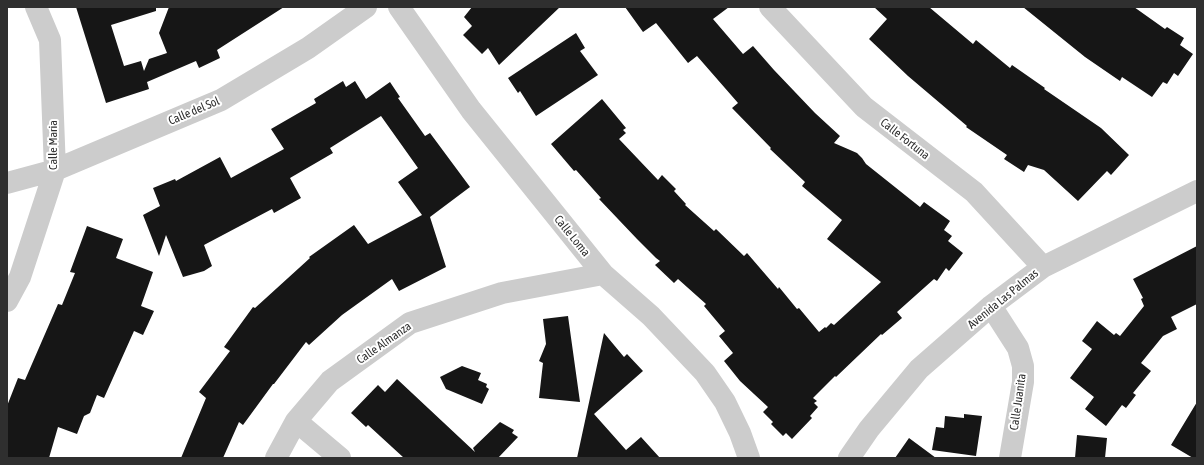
<!DOCTYPE html>
<html>
<head>
<meta charset="utf-8">
<style>
	body { margin:0 }
	#map { position:relative; width:1204px; height:465px; overflow:hidden; background:#fff; font-family:"Asap Condensed",sans-serif }
	canvas { display:block }
	.frame { position:absolute; inset:0; border:8px solid #2f2f2f; pointer-events:none }
</style>
</head>
<body>
<div id="map">
<canvas width="1204" height="465"></canvas>
<div class="frame"></div>
</div>
<script>
const c = document.querySelector('canvas').getContext('2d');
c.lineJoin = 'round';
function paint(path, color) { c.fillStyle = color; c.fill(path, 'evenodd'); }
function stroke(path, color, width, dash) { c.strokeStyle = color; c.lineWidth = width; c.lineCap = dash ? 'butt' : 'round'; c.setLineDash(dash || []); c.stroke(path); }
function write(font, color, halo, rows, align = 'center') {
  c.font = font + ' "Asap Condensed",sans-serif'; c.lineWidth = 4; c.setLineDash([]); c.textBaseline = 'middle'; c.strokeStyle = halo; c.fillStyle = color; for (const [text, x, y, turn = 0] of rows) {
    c.save(); c.translate(x, y); c.rotate((+turn || 0) * Math.PI / 180); c.textAlign = isNaN(turn) ? turn : align; if (halo) c.strokeText(text, 0, 0); c.fillText(text, 0, 0); c.restore();
  }
}
paint(new Path2D(`
	M76 7H156V11L111 25 124 66 141 61 144 71 149 59 167 53 159 33 169 7H284L217 50 220 58 199 68 196 61 147 82 149 89 106 103Z
	M472 7H560L499 65 488 48 482 54 463 35 472 26 464 17Z
	M625 7H729L713 19 743 54 753 46 774 70 815 113 840 136 834 143 857 153 862 158 866 164 920 207 924 202 950 221 944 230 952 236 948 241 963 253 949 271 946 268 937 281 934 279 897 312 902 318 882 335 881 334 836 377 835 376 813 398 817 401 814 403 818 407 810 416 812 418 792 439 786 433 783 436 771 424 773 422 763 412 768 407 740 381 724 361 733 353 719 336 725 331 704 306 706 304 678 279 674 283 655 265 660 261 656 258 637 239 599 199 601 198 576 170 574 171 551 144 602 99 626 128 623 130 626 133 619 139 658 180 662 175 676 189 674 191 686 204 685 205 714 231 716 229 744 256 747 253 778 289 779 287 797 309 799 308 819 332 825 327 826 328 831 323 834 325 881 282 827 239 842 220 802 186 805 182 770 149 771 148 732 108 738 103 697 56 688 63 656 23 643 32Z
	M874 7H929L973 44 976 40 1010 68 1012 65 1045 88 1044 89 1101 128 1129 155 1111 175 1107 171 1078 201 1044 170 1028 165 1024 172 1004 159 1007 155 966 127 967 126 908 76 869 39 887 19Z
	M1023 7H1134L1165 29 1167 27 1184 38 1180 45 1193 54 1178 76 1174 73 1167 84 1163 82 1152 97 1122 77 1120 81 1085 57Z
	M576 33 585 48 580 51 598 75 536 116 520 91 518 93 508 78Z
	M343 81 346 87 355 81 366 99 390 82 400 97 398 98 425 136 430 133 470 187 430 217 446 267 399 291 392 279 342 315 309 345 306 342 274 384H273L243 425 239 422 223 458H181L206 398 199 392 230 351 224 347 253 307 255 308 310 258 309 257 354 225 368 244 422 215 398 182 418 168 381 116 330 148 333 153 290 178 301 198 274 213 272 209 204 245 212 266 204 271 183 277 166 235 159 256 143 215 160 206 153 188 175 179 176 181 220 157 231 178 284 149 271 129 316 103 314 99Z
	M87 226 123 239 116 258 153 272 141 306 154 311 143 335 134 331 104 398 97 395 90 413 84 416 77 434 58 427 49 458H7V406L18 378 25 380 58 304 62 305 75 273 70 272Z
	M1197 246V304L1171 317 1177 329 1163 336 1141 363 1151 371 1133 393 1136 395 1126 408 1122 405 1106 426 1085 409 1094 397 1070 378 1092 349 1082 341 1097 321 1114 335 1116 333 1120 336 1144 306 1141 299 1143 298 1133 279Z
	M568 316 580 402 539 398 543 363 539 361 546 344 543 319Z
	M604 333 624 357 627 354 643 371 594 414 626 450 641 437 660 458H577Z
	M462 366 481 373 478 380 487 384 486 387 489 389 482 404 446 389 440 377Z
	M397 379 475 452 473 448 500 422 514 430 512 433 518 437 498 458H404L368 425 366 427 351 413 378 385 385 392Z
	M1197 402V458H1193L1171 445Z
	M964 414 982 416 976 456 932 450 936 427 944 428 945 416 964 418Z
	M1077 435 1107 438 1105 458H1075Z
	M909 438 936 458H895Z`), '#161616');
stroke(new Path2D(`
	M399 7 471 110 603 274 651 316 705 373 725 402 740 433 749 458
	M770 7 864 107 974 192 1043 267
	M7 183 55 170 221 100 308 48 366 7
	M7 301 20 277 55 170 50 40 36 7
	M991 306 1018 348 1023 366V382L1010 458
	M296 421 340 458
	M276 458 296 421 330 381 410 323 502 293 603 274
	M849 458 869 429 919 369 991 306 1043 267 1197 191`), '#ccc', 22);
write('12px', '#2f2f2f', '#fff', [
	["Calle del Sol",194,111,-23],
	["Calle Fortuna",905,139,38],
	["Calle Maria",53,145,-90],
	["Calle Loma",572,236,51],
	["Avenida Las Palmas",1003,299,-39],
	["Calle Almanza",384,343,-35],
	["Calle Juanita",1018,402,-82]
]);
</script>
</body>
</html>
